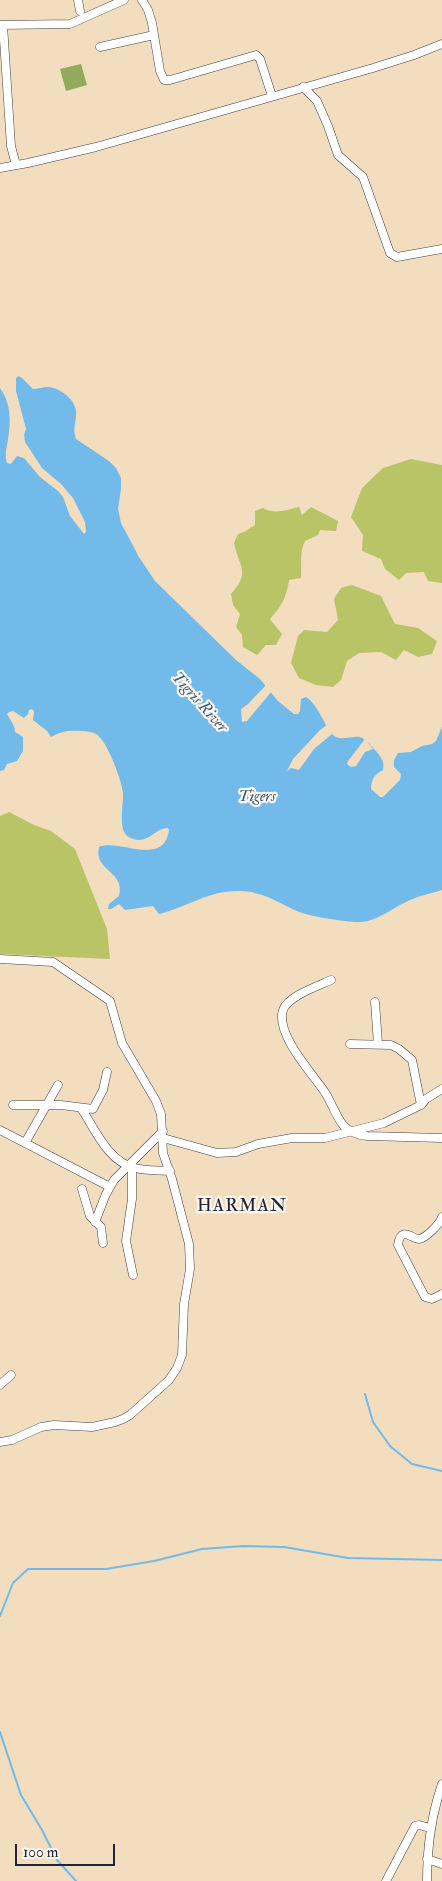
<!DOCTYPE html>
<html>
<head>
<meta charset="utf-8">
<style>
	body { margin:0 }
	#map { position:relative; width:442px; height:1881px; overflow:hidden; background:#f3ddbf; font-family:"IM FELL Double Pica",serif }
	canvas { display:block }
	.scale { position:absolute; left:15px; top:1844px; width:100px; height:22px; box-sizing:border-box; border:2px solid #22223b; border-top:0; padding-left:6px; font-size:15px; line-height:18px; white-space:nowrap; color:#22223b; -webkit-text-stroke:4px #fbf7ec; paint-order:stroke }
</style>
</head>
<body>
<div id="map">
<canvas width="442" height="1881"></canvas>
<div class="scale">100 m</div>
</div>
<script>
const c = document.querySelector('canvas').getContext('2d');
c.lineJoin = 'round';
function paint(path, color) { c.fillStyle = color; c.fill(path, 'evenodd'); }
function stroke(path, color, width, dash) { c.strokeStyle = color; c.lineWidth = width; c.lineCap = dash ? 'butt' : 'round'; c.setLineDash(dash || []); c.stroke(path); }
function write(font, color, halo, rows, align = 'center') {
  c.font = font + ' "IM FELL Double Pica",serif'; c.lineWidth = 4.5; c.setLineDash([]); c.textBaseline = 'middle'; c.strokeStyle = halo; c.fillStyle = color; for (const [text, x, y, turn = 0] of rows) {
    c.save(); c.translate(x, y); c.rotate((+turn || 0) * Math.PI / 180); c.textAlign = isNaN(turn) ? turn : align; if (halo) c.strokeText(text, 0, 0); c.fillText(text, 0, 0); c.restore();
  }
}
paint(new Path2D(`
	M411 459 442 465V583L428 581 424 572 406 573 399 580 385 569 381 559 362 551 363 535 351 517 362 488 383 468Z
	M299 507 302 515 311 507 338 521 336 531 320 530 318 535 305 541C299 553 302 565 301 578L289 580C287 597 281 607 270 619L282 634 276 645H266L257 655 243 647 242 635 236 627 240 614 233 605 231 594C251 572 239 567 234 543L238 534 244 532 255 525V511L263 508C275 515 286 510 299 507Z
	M352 585 381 596 395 624 418 628 437 641 432 654 418 657 404 650 396 660 381 652 359 653 347 661 341 680 333 687 316 685 299 678 291 663 298 636 304 630 327 632 338 620 334 599 341 588Z
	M9 812 34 825 51 831 75 849 107 929 110 959 0 954V816Z`), '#b8c466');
paint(new Path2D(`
	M81 64 87 85 66 91 60 69Z`), '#92aa5b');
paint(new Path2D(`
	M19 376 23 379 33 389C38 389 43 387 48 387 60 388 75 399 76 411 77 421 72 429 76 439L109 461 116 468 121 478V489L118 509 121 523 139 557 155 581 236 660 260 679 278 701 294 714H298L300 711 301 699 306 697C319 705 327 733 336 737 344 740 352 736 360 737 365 738 382 756 383 762 384 765 383 767 383 770 375 774 371 779 371 789L380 797H383L400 780 401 774 394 767V760L398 753 411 752 422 746 432 744 436 741 442 727V890C430 894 417 896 406 902 391 909 377 921 361 922 350 923 307 916 297 911 277 902 260 890 237 891 209 891 186 907 160 914L158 913 153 906 125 910 119 904 111 909H108L109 904 119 896C126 871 93 871 99 847 118 838 164 868 169 830L168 828C154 828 147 847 129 837 117 831 124 804 123 793 122 781 107 740 96 734 93 732 85 731 81 731 70 730 61 731 51 737L47 731 33 720 34 711 32 709 29 710 28 714 24 718 13 711 9 712 7 714C10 720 15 725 15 732L23 737V751L17 761 7 764 4 770 0 771V388C11 403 11 421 8 439 7 447 4 455 7 463L11 464 17 456 24 458 40 477 58 491 63 497 70 516 84 534 86 532 85 522 73 498 61 484 42 468 25 442 24 435 26 429 16 391V378Z`), '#71bae9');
paint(new Path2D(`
	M267 684 272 691 247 721 242 722 241 709 248 704Z
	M327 725 332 734 314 749 299 770 291 768 287 771 293 759 320 730Z
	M365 739 373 749 365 752 356 766 351 767 347 764 348 761Z`), '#f3ddbf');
stroke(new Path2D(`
	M365 1394 373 1422 390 1446 412 1464 442 1471
	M0 1616 13 1583 28 1569H106L154 1561 202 1549 243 1546 284 1547 348 1558 442 1560
	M0 1732 21 1795 42 1830 57 1860 76 1881`), '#71bae9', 2);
const street = new Path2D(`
	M78 0 80 11
	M142 0 148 10 152 23 160 71 164 80H170L256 55 260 59 272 96
	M0 25 70 24 124 0
	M3 25 11 146 16 165
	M100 47 154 35
	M303 87 317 101 328 126 338 155 363 177 390 253 397 257 442 249
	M0 168 28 163 96 147 373 68 414 55 442 44
	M0 959 53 962 110 1001 122 1043 156 1101 161 1114 163 1153 172 1179 189 1244 190 1269 184 1304 182 1355 177 1368 169 1380 130 1415 123 1419 115 1422 92 1427 54 1425 41 1427 12 1440 0 1442
	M331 980C318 986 288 996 283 1010 275 1035 314 1075 326 1094 332 1104 336 1116 343 1125 350 1133 358 1135 367 1136L442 1138
	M375 1002 378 1044
	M350 1044 391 1045 399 1049 412 1060 421 1105
	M13 1105H61L93 1109 103 1090 107 1072
	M81 1108C95 1129 108 1162 135 1168 146 1171 159 1170 170 1171
	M0 1130 110 1187
	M163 1138 217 1153 236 1152 258 1144 292 1138H325L384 1123 421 1105 426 1099 442 1089
	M25 1143 58 1085
	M132 1167V1199L126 1241 133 1275
	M82 1189 90 1216 101 1227 103 1243
	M442 1217C440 1224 426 1238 419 1239 412 1239 401 1225 398 1245L425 1297 432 1299 442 1294
	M95 1222 106 1194 114 1180 163 1131
	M0 1385 11 1375
	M427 1859 442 1864
	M386 1881 415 1826 419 1825 430 1828
	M427 1881C427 1847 431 1816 442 1784`);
stroke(street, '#413e4f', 9);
stroke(street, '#fff', 8);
write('italic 16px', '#3e5778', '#fbf7ec', [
	["Tigris River",199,703,48],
	["Tigers",257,798]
]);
c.letterSpacing = '1px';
write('18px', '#22223b', '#fbf7ec', [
	["HARMAN",242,1207]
]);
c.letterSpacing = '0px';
</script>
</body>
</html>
